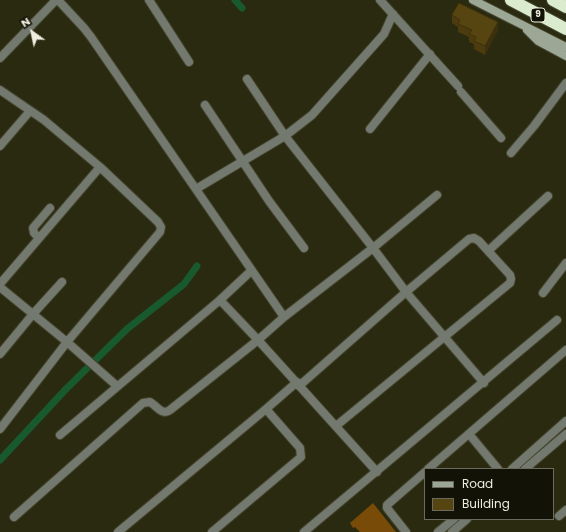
<!DOCTYPE html>
<html>
<head>
<meta charset="utf-8">
<style>
	body { margin:0 }
	#map { position:relative; width:566px; height:532px; overflow:hidden; background:#2a2a11; font-family:Poppins,sans-serif }
	canvas { display:block }
	.legend { position:absolute; left:424px; top:468px; width:130px; height:52px; box-sizing:border-box; background:#121207; border:1px solid #6a6a5d; margin:0; padding:5px 7px; list-style:none; font-size:12px; color:#edeede }
	.legend li { display:flex; align-items:center; gap:8px; height:20px }
	.legend b { width:20px; border:1px solid #6a6a5d }
	.north { position:absolute; left:12px; top:12px; width:40px; height:40px; -webkit-text-stroke:3px #121207; paint-order:stroke; rotate:327deg; font-size:11px; font-weight:700; line-height:16px; text-align:center; color:#edeede }
	.north::after { content:''; display:block; margin:auto; width:14px; height:18px; background:#edeede; clip-path:polygon(50% 0,100% 100%,50% 72%,0 100%) }
</style>
</head>
<body>
<div id="map">
<canvas width="566" height="532"></canvas>
<ul class="legend">
<li><b style="height:5px;background:#9da795"></b>Road</li>
<li><b style="height:11px;background:#574511"></b>Building</li>
</ul>
<div class="north">N</div>
</div>
<script>
const c = document.querySelector('canvas').getContext('2d');
c.lineJoin = 'round';
function paint(path, color) { c.fillStyle = color; c.fill(path, 'evenodd'); }
function stroke(path, color, width, dash) { c.strokeStyle = color; c.lineWidth = width; c.lineCap = dash ? 'butt' : 'round'; c.setLineDash(dash || []); c.stroke(path); }
function write(font, color, halo, rows, align = 'center') {
  c.font = font + ' Poppins,sans-serif'; c.lineWidth = 3; c.setLineDash([]); c.textBaseline = 'middle'; c.strokeStyle = halo; c.fillStyle = color; for (const [text, x, y, turn = 0] of rows) {
    c.save(); c.translate(x, y); c.rotate((+turn || 0) * Math.PI / 180); c.textAlign = isNaN(turn) ? turn : align; if (halo) c.strokeText(text, 0, 0); c.fillText(text, 0, 0); c.restore();
  }
}
paint(new Path2D(`
	M373 503 396 532H360L355 527 353 528 350 523Z`), '#784b08');
stroke(new Path2D(`
	M235 0 242 8
	M0 460 66 389 127 329 184 284 197 266`), '#19592e', 7);
const street = new Path2D(`
	M58 0 84 28 91 37 284 317
	M149 0 189 62
	M380 0 458 86
	M0 58 56 0
	M247 79 285 136 373 248 406 292 484 383
	M0 90 44 120 100 167 158 222 161 227 160 232 67 342 0 429
	M461 92 501 138
	M205 105 269 201 304 248
	M370 129 430 54
	M0 146 30 111
	M511 153 534 126 566 83
	M196 189 285 136 312 115 384 34 393 14
	M39 238 34 233 33 228 50 208
	M488 251 548 196
	M0 284 100 167
	M0 287 67 342 117 386
	M543 293 566 263
	M220 300 258 340 377 472
	M0 354 33 314 62 282
	M299 386 406 292 469 239 474 238 479 241 510 275 511 279 510 283 336 426
	M469 434 498 469
	M60 435 220 300 251 271
	M428 469 566 350
	M512 469 566 421
	M525 469 566 434
	M559 516 566 510
	M14 517 143 403 150 402C157 406 162 416 170 410L258 340 284 317 373 248 437 195
	M118 532 266 409 297 382
	M212 532 301 457 300 448 266 409
	M304 532 557 320
	M406 532 387 508V505L425 472
	M438 532 454 519
	M452 532 467 519`);
const secondary = new Path2D(`
	M473 0 566 47
	M527 30 538 41 566 56`);
const highway = new Path2D(`
	M511 0 566 29
	M553 0 566 7`);
stroke(street, '#45452e', 10);
stroke(secondary, '#45452e', 10);
stroke(highway, '#45452e', 14);
stroke(street, '#73796e', 8);
stroke(secondary, '#9da795', 8);
stroke(highway, '#dbebce', 12);
paint(new Path2D(`
	M452 15 498 30 485 55 474 49V44L469 42V37L458 32V27L452 23Z`), '#4b3b0f');
paint(new Path2D(`
	M498 22V30L485 55V46Z`), '#3d300c');
const building = new Path2D(`
	M459 3 498 22 485 46 474 41 476 37 469 34 472 30 458 24 460 20 452 15Z`);
paint(building, '#574511');
stroke(building, '#3d300c', 1);
for (const [x, y, w] of [
	[538,15,14]
]) { const box = new Path2D(); box.roundRect(x - w / 2, y - 7, w, 14, 3); c.fillStyle = '#121207'; c.fill(box); stroke(box, '#edeede', 1); }
write('bold 9px', '#edeede', null, [
	["9",538,15]
]);
</script>
</body>
</html>
